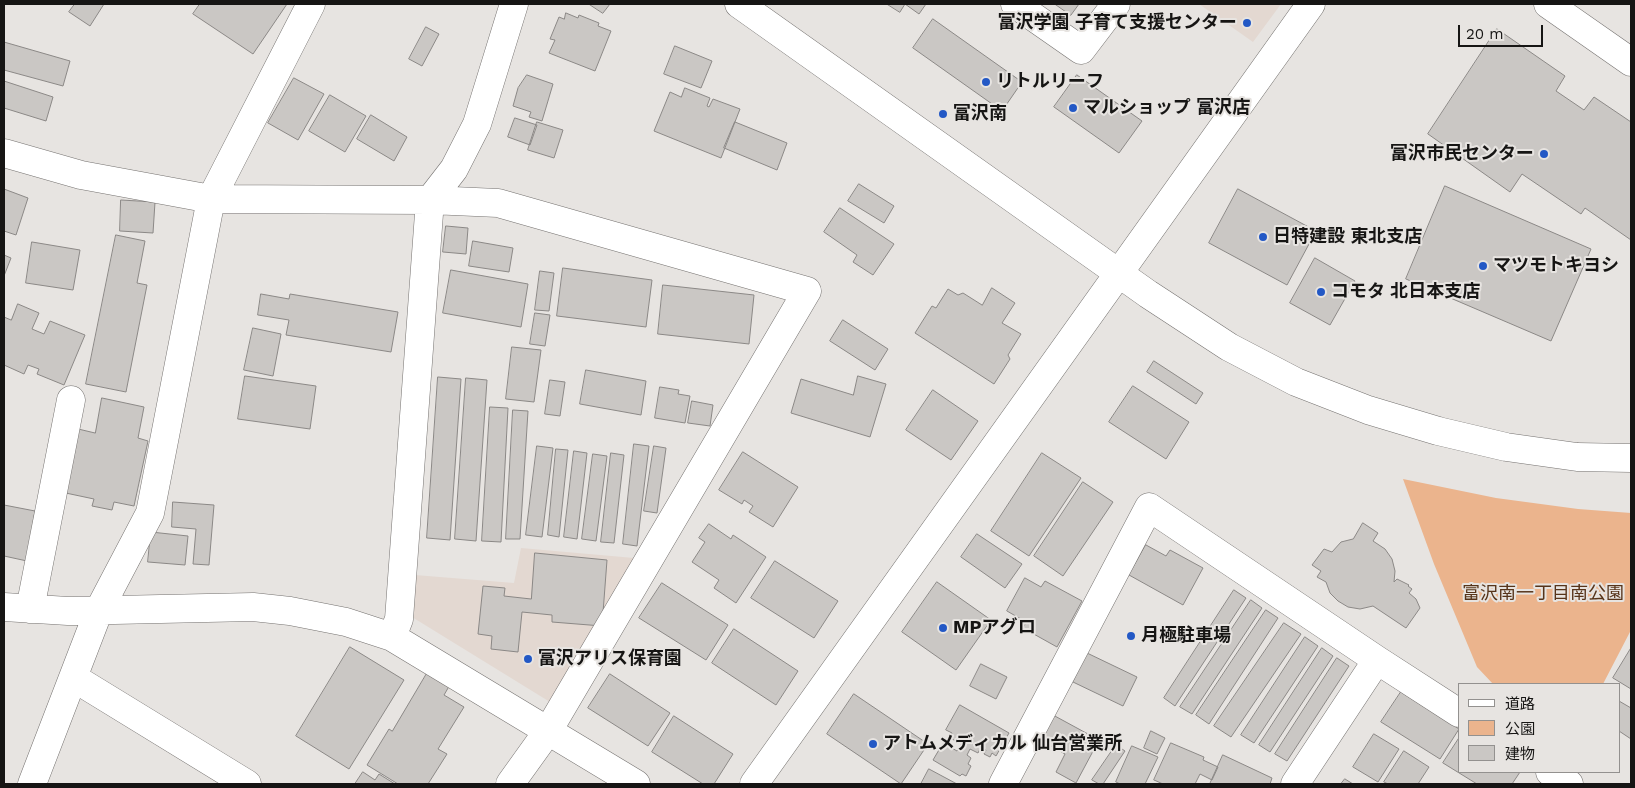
<!DOCTYPE html>
<html>
<head>
<meta charset="utf-8">
<style>
	body { margin:0 }
	#map { position:relative; width:1635px; height:788px; overflow:hidden; background:#e7e4e1; font-family:"Work Sans","Noto Sans JP",sans-serif }
	canvas { display:block }
	.frame { position:absolute; inset:0; border:5px solid #161514; pointer-events:none }
	.legend { position:absolute; left:1458px; top:683px; width:162px; height:90px; box-sizing:border-box; background:#e7e4e1; border:1px solid #93918f; margin:0; padding:6px 9px; list-style:none; font-size:15px; color:#161514 }
	.legend li { display:flex; align-items:center; gap:10px; height:25px }
	.legend b { width:25px; border:1px solid #93918f }
	.scale { position:absolute; left:1458px; top:25px; width:85px; height:22px; box-sizing:border-box; border:2px solid #161514; border-top:0; padding-left:6px; font-size:15px; line-height:18px; white-space:nowrap; color:#161514; -webkit-text-stroke:4px #e7e4e1; paint-order:stroke }
</style>
</head>
<body>
<div id="map">
<canvas width="1635" height="788"></canvas>
<div class="frame"></div>
<ul class="legend">
<li><b style="height:6px;background:#fff"></b>道路</li>
<li><b style="height:14px;background:#ebb48d"></b>公園</li>
<li><b style="height:14px;background:#cac7c4"></b>建物</li>
</ul>
<div class="scale">20 m</div>
</div>
<script>
const c = document.querySelector('canvas').getContext('2d');
c.lineJoin = 'round';
function paint(path, color) { c.fillStyle = color; c.fill(path, 'evenodd'); }
function stroke(path, color, width, dash) { c.strokeStyle = color; c.lineWidth = width; c.lineCap = dash ? 'butt' : 'round'; c.setLineDash(dash || []); c.stroke(path); }
function write(font, color, halo, rows, align = 'center') {
  c.font = font + ' "Work Sans","Noto Sans JP",sans-serif'; c.lineWidth = 4; c.setLineDash([]); c.textBaseline = 'middle'; c.strokeStyle = halo; c.fillStyle = color; for (const [text, x, y, turn = 0] of rows) {
    c.save(); c.translate(x, y); c.rotate((+turn || 0) * Math.PI / 180); c.textAlign = isNaN(turn) ? turn : align; if (halo) c.strokeText(text, 0, 0); c.fillText(text, 0, 0); c.restore();
  }
}
paint(new Path2D(`
	M1199 4H1281L1253 42Z
	M521 548 634 558 550 702 412 617 415 575 514 583Z`), '#e3d8d1');
paint(new Path2D(`
	M1403 479 1496 498 1578 509 1631 513V630L1603 684H1493L1477 667 1434 564Z`), '#ebb48d');
const building = new Path2D(`
	M75 4H104L90 26 69 12Z
	M200 4H287L253 54 193 14Z
	M589 4H610L603 13Z
	M887 4H926L919 14 905 4 900 12Z
	M1055 4H1079L1071 15Z
	M566 13 578 18 579 15 599 23 598 26 611 31 595 71 549 53 555 40 550 39 559 17 564 19Z
	M933 19 1022 82 1002 111 913 48Z
	M426 27 439 34 422 66 409 59Z
	M1497 29 1565 76 1556 91 1584 110 1594 97 1631 122V240L1585 208 1581 214 1522 174 1510 192 1428 134Z
	M4 42 70 61 63 86 4 70Z
	M675 46 712 61 701 88 664 74Z
	M527 75 553 84 542 121 529 117 531 112 513 106 518 88Z
	M1077 75 1142 121 1119 153 1054 107Z
	M294 78 324 94 298 140 268 123Z
	M4 81 53 97 46 121 4 108Z
	M685 88 710 98 707 106 709 107 713 99 740 109 721 158 654 131 670 92 681 97Z
	M330 95 366 116 345 152 309 131Z
	M371 115 407 137 394 161 357 139Z
	M515 118 537 125 530 145 508 137Z
	M537 122 563 130 554 158 528 150Z
	M735 122 787 143 777 170 724 148Z
	M859 184 894 206 884 223 848 201Z
	M1445 186 1591 249 1551 341 1406 279Z
	M4 189 28 198 16 235 4 231Z
	M1238 189 1316 231 1287 285 1209 243Z
	M121 200 155 202 153 233 120 231Z
	M840 208 894 244 873 275 853 262 857 255 824 232Z
	M446 226 468 228 466 254 443 252Z
	M116 235 145 241 137 283 147 285 126 392 86 384Z
	M473 241 513 248 509 272 469 266Z
	M32 242 80 250 73 290 26 283Z
	M4 255 11 258 4 276Z
	M1315 258 1355 281 1330 325 1290 303Z
	M563 268 652 280 646 327 557 316Z
	M451 270 528 284 521 327 443 313Z
	M540 271 554 273 549 311 535 310Z
	M663 285 754 295 749 344 658 334Z
	M992 288 1015 303 1002 323 1021 334 1008 355 1010 359 994 384 915 333 932 306 936 308 948 289 958 295 963 293 982 305Z
	M261 294 289 299 290 294 398 312 391 352 286 335 289 320 258 315Z
	M18 304 39 313 32 329 44 334 50 321 85 335 64 385 37 374 39 369 28 365 24 374 4 365V317L11 320Z
	M535 313 550 315 545 346 530 344Z
	M843 320 888 349 875 370 830 341Z
	M253 328 281 334 273 376 244 370Z
	M512 347 541 350 534 402 506 399Z
	M1154 361 1203 393 1196 404 1147 372Z
	M586 370 646 381 641 415 580 404Z
	M245 376 316 386 310 429 238 419Z
	M858 376 886 384 870 437 791 413 801 379 853 395Z
	M438 377 461 379 450 540 427 538Z
	M466 378 487 380 476 541 455 539Z
	M550 380 565 382 560 416 545 414Z
	M1133 386 1189 422 1166 459 1109 422Z
	M660 387 679 390 678 394 690 396 685 423 655 418Z
	M933 390 978 421 951 460 906 430Z
	M102 398 144 407 138 438 148 441 134 506 114 502 112 510 92 506 94 499 61 492 74 428 95 433Z
	M692 401 713 405 710 426 688 423Z
	M490 407 508 408 501 542 482 541Z
	M513 410 528 411 520 539H506Z
	M634 444 649 446 637 546 623 544Z
	M537 446 553 448 542 537 526 535Z
	M654 446 666 448 657 513 644 511Z
	M556 449 568 450 559 537 548 535Z
	M574 451 587 453 577 539 564 537Z
	M743 452 798 487 773 527 749 512 753 506 744 500 742 504 719 490Z
	M611 453 624 455 614 543 601 542Z
	M1042 453 1081 478 1029 556 991 531Z
	M593 454 607 456 596 541 582 539Z
	M1083 482 1113 502 1063 576 1034 556Z
	M173 502 214 505 209 565 193 564 196 529 172 527Z
	M4 505 35 511 27 561 4 556Z
	M1363 523 1378 533 1373 541 1385 549 1392 559 1395 571 1394 582 1397 579 1409 585 1408 586 1412 589 1409 593 1416 599 1420 608 1406 628 1373 606 1360 609 1348 607 1338 601 1330 593 1326 582 1317 577 1321 571 1312 565 1324 549 1332 552 1341 542 1353 539Z
	M709 524 731 539 733 535 766 557 736 603 714 588 719 580 692 562 705 542 699 538Z
	M151 532 188 536 185 565 148 562Z
	M977 534 1022 564 1005 588 961 557Z
	M1146 545 1166 556 1170 550 1203 568 1183 605 1129 575Z
	M535 553 607 560 602 626 552 622V615L522 612 518 652 491 649 492 636 478 634 483 586 505 588 504 596 531 599Z
	M775 561 838 601 814 638 751 598Z
	M1025 578 1041 587 1045 581 1082 601 1057 647 1023 628 1026 622 1007 611Z
	M937 582 991 620 956 670 902 632Z
	M662 583 728 625 706 660 639 618Z
	M1234 590 1246 598 1175 706 1164 698Z
	M1251 600 1262 608 1192 714 1180 707Z
	M1266 610 1278 618 1209 724 1196 715Z
	M1284 623 1301 634 1231 737 1214 726Z
	M734 629 798 671 776 705 712 663Z
	M1305 637 1318 646 1254 743 1241 735Z
	M350 647 404 680 349 769 296 736Z
	M1322 648 1333 656 1270 752 1259 745Z
	M1631 648V689L1613 678Z
	M1087 653 1137 677 1123 706 1073 682Z
	M1337 658 1349 666 1287 761 1275 754Z
	M981 664 1007 677 996 699 970 686Z
	M429 670 451 683 444 695 464 707 438 749 447 754 428 784H398L367 765 389 729 392 731Z
	M610 674 670 713 648 746 588 708Z
	M1401 692 1459 729 1440 759 1381 722Z
	M854 694 928 744 901 784 827 734Z
	M1619 701 1631 708V739L1619 731Z
	M960 705 1009 733 996 756 992 753 990 757 984 754 986 750 981 747 978 753 970 749 967 755 971 758 968 764 971 766 966 776 962 774 960 776 933 760 943 743 957 751 964 740 960 738 958 742 950 738 952 733 946 730Z
	M1053 715 1099 740 1076 783 1056 772 1065 754 1040 740Z
	M674 716 733 754 714 784H703L652 752Z
	M1151 731 1165 738 1157 754 1144 748Z
	M1374 734 1399 749 1378 782 1353 767Z
	M1459 738V772H1520L1512 784H1477L1443 763Z
	M1171 743 1204 757 1203 760 1218 767 1212 780 1200 774 1195 784H1163L1154 780Z
	M1116 745 1125 751 1103 784H1099L1092 780Z
	M1132 746 1158 757 1145 784H1120L1116 782Z
	M1404 751 1429 767 1418 784H1388L1384 782Z
	M1223 755 1272 778 1270 784H1210Z
	M929 769 957 784H921Z
	M363 772 375 780 379 774 395 784H355Z
	M1345 779 1353 784H1341Z`);
paint(building, '#cac7c4');
stroke(building, '#8b8886', 1);
const minor = new Path2D(`
	M739 4 1148 294 1229 347 1296 382 1368 410 1438 431 1506 447 1577 457 1631 458
	M1015 4 1081 50 1116 4
	M1548 4 1631 62
	M4 153 81 175 211 199 430 200 498 203 807 291 548 731 510 784
	M4 607 68 611 253 607 290 611 346 622 392 637 636 784
	M30 609 71 400
	M392 637 399 619 430 200 454 169 477 124 514 4
	M74 678 247 784
	M1550 772 1569 784
	M32 784 99 610 150 513 211 199 311 4
	M754 784 1311 4
	M1003 784 1149 507 1377 660 1459 713
	M1295 784 1377 660`);
stroke(minor, '#757270', 29);
stroke(minor, '#fff', 28);
for (const [x, y, r, color] of [
	[1247,23,5,"#2358c5"],
	[986,82,5,"#2358c5"],
	[1073,108,5,"#2358c5"],
	[943,114,5,"#2358c5"],
	[1544,154,5,"#2358c5"],
	[1263,237,5,"#2358c5"],
	[1483,266,5,"#2358c5"],
	[1321,292,5,"#2358c5"],
	[943,628,5,"#2358c5"],
	[1131,636,5,"#2358c5"],
	[528,659,5,"#2358c5"],
	[873,744,5,"#2358c5"]
]) { const dot = new Path2D(); dot.arc(x, y, r, 0, 2 * Math.PI); c.fillStyle = color; c.fill(dot); stroke(dot, '#e7e4e1', 2); }
write('bold 18px', '#161514', '#e7e4e1', [
	["富沢学園 子育て支援センター",1237,23,"right"],
	["リトルリーフ",996,82],
	["マルショップ 富沢店",1083,108],
	["富沢南",953,114],
	["富沢市民センター",1534,154,"right"],
	["日特建設 東北支店",1273,237],
	["マツモトキヨシ",1493,266],
	["コモタ 北日本支店",1331,292],
	["MPアグロ",953,628],
	["月極駐車場",1141,636],
	["富沢アリス保育園",538,659],
	["アトムメディカル 仙台営業所",883,744]
], 'left');
write('18px', '#57341a', '#e7e4e1', [
	["富沢南一丁目南公園",1543,594]
]);
</script>
</body>
</html>
